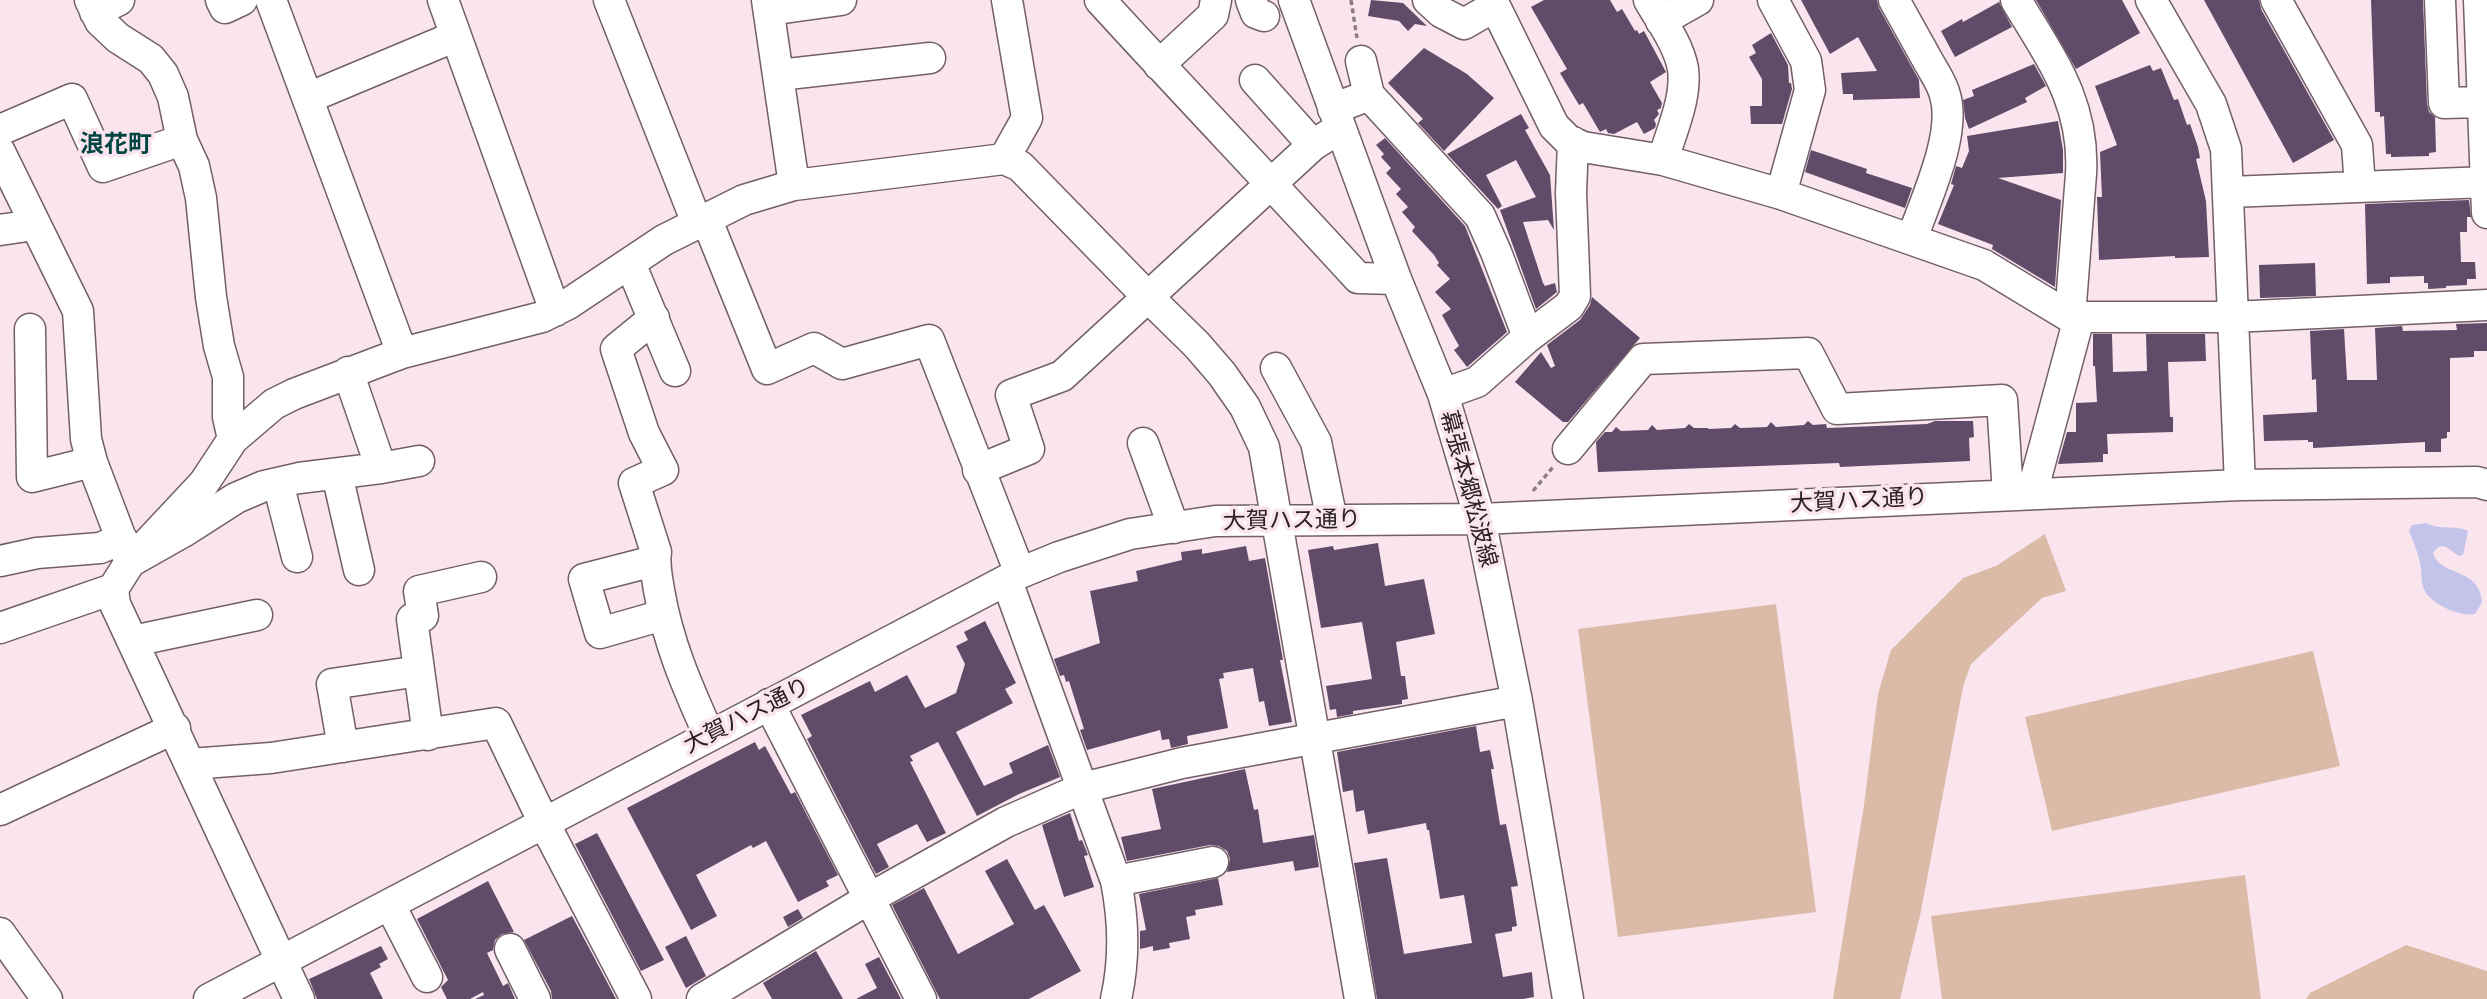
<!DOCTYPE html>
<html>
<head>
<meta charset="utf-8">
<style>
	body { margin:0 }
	canvas { display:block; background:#fae4ee }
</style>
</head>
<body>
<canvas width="2487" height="999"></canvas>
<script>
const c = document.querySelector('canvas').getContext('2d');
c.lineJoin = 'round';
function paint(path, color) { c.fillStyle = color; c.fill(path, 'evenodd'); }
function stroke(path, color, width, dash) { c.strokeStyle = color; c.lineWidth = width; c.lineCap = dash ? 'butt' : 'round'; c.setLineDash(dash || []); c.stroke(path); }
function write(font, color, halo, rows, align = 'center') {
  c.font = font + ' "PT Serif","Noto Sans JP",serif'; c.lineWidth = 7; c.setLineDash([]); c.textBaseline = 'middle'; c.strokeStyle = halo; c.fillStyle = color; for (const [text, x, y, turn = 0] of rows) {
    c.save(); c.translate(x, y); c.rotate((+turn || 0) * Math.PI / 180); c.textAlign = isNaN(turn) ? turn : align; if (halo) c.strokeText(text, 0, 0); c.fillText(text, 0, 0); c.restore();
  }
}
paint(new Path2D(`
	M2045 534 2066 591 2042 598 1971 664 1963 687 1921 911 1900 999H1833L1864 805 1878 694 1891 650 1963 578 1996 566Z
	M1776 604 1816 912 1618 937 1578 629Z
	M2313 651 2340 766 2052 831 2025 717Z
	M2245 875 2261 999H1942L1931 916Z
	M2406 945 2487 971V999H2306L2310 993Z`), '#dbbba8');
paint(new Path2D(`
	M2426 523C2442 531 2452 524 2468 531L2463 555 2459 556C2449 550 2442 539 2433 553 2440 577 2480 567 2482 602L2475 614C2460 617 2430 604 2424 589 2421 583 2422 575 2421 568 2419 555 2414 543 2409 531L2412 525Z`), '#c4c4eb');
paint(new Path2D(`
	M1371 0 1403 3 1427 26 1415 24 1408 31 1399 21 1368 16Z
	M1544 0H1610L1617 12 1622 9 1635 31 1637 30 1639 34 1644 31 1666 72 1650 82 1662 103 1661 108 1657 110 1659 114 1654 120 1656 124 1655 128 1644 134 1637 122 1614 134 1608 133 1606 129 1600 132 1583 103 1579 105 1560 73 1567 69 1531 7Z
	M1801 0H1877L1879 8 1919 80 1920 98 1853 100V94H1843L1841 73 1877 71 1858 37 1830 54Z
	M2036 0H2122L2140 33 2076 69Z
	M2204 0H2259L2261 9 2334 140 2293 163Z
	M2371 0H2423L2427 104 2429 112 2435 117 2436 152 2429 153V156L2391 157V154H2386L2384 116 2380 117V112H2375Z
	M1999 2 2012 27 1955 57 1941 31 1962 19 1963 22Z
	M1771 33 1788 65 1789 83H1791L1792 89 1782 124H1751L1750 106H1762V79L1749 57 1756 53 1752 45Z
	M1424 48 1467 74 1494 98 1444 151 1418 123 1423 119 1388 83Z
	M2034 64 2046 86 2025 98 2027 102 1969 129 1965 118 1963 100 1974 96 1972 90Z
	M2150 65 2153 71 2161 68 2174 100 2178 99 2187 125 2190 124 2198 147 2200 158 2196 159 2206 201 2209 257 2175 258V256L2099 260 2097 197H2102L2100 152 2117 145 2095 86Z
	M1521 114 1529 128 1525 130 1550 175 1554 230 1548 220 1523 222 1543 283 1545 286 1555 283 1557 292 1536 309 1500 210 1536 197 1516 160 1486 175 1502 206 1498 209 1447 154Z
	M2058 121 2063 150V173L1998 178 2061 200 2055 287 1992 249 1993 245 1938 224 1954 185 1951 184 1956 166 1962 168 1969 151 1967 136Z
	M1385 138 1465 226 1507 332 1467 367 1454 350 1459 346 1442 315 1451 309 1435 292 1450 279 1437 265 1439 263 1434 255 1412 231 1415 227 1402 212 1408 207 1396 194 1401 189 1386 173 1391 168 1381 157 1384 154 1376 145Z
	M1811 150 1867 169 1866 173 1912 188 1905 208 1805 172Z
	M2469 200 2471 217H2467V232H2460L2461 262H2475L2476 279H2467V285L2446 286V288L2428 289V283H2424V276L2390 277V283L2367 284 2365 204Z
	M2315 263 2316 296 2260 298 2259 265Z
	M1592 297 1640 338 1568 422H1563L1515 382 1541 352 1551 368 1555 366 1547 345 1580 320 1590 305Z
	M2487 323V351H2474V357L2450 358V432H2447V438L2441 439V452H2425V442L2313 448V442H2308V440L2264 441 2263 415 2317 412 2316 379 2312 380 2310 331 2344 329 2347 380H2377L2375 328 2402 326 2403 331 2457 330 2456 324Z
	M2093 334H2112L2113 372 2147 371 2146 334H2205L2206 361 2168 362 2170 417H2173V432L2107 434 2108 454H2103V462L2058 464 2067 432H2076V403L2097 402 2095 366H2093Z
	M1808 421 1813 425 1826 424 1827 428 1927 424 1935 421H1973L1974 437 1969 438 1970 461 1840 467 1839 463 1598 472 1596 442 1605 432H1612L1616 427 1621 431 1648 430 1652 425 1657 430 1685 428 1689 424 1694 428H1708V429L1731 428 1735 424 1740 428 1767 427 1771 422 1776 427 1804 425Z
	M1378 543 1385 586 1424 579 1435 634 1396 642 1401 676H1405L1408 699 1402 700V704L1353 711V714L1337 717 1336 709 1330 710 1326 686 1372 679 1362 622 1321 628 1308 550 1333 546 1334 550Z
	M1246 546 1249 561 1265 558 1283 660H1280L1292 722 1269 726 1264 701 1259 702 1253 668 1223 673 1224 678 1219 679 1228 728 1187 736 1188 744 1171 748 1169 739 1162 740 1160 730 1087 750 1080 730 1084 729 1069 681 1066 682 1064 675 1060 676 1054 659 1100 643 1090 591 1138 581 1136 571 1182 560 1181 552 1202 549V554Z
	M985 621 1016 683 1005 689 1013 703 956 732 984 786 1013 773 1009 763 1048 745 1060 777 1019 794 977 816 938 742 910 756 913 761 910 762 946 833 927 842 917 824 877 844 889 867 876 874 807 739 812 736 801 715 870 681 875 692 907 675 925 708 956 693 965 664 956 646 968 640 964 632Z
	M1476 726 1480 752 1490 750 1494 769H1491L1500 825 1506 824 1518 886 1511 887 1517 926 1512 927V931L1495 934 1503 977 1532 972 1534 997 1523 999H1377L1354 863 1387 858 1404 954 1472 943 1464 895 1440 899 1429 830H1427L1426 823 1368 834 1364 810 1356 812 1353 790 1343 792 1337 752Z
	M755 742 759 750 765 746 791 794 795 792 838 875 826 881 829 886 798 902 766 841 753 848 751 845 696 875 717 916 691 930 627 808Z
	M1245 769 1254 810 1258 809 1263 843 1314 835 1319 867 1295 871 1293 861 1227 872 1230 859 1227 851 1219 846 1210 845 1127 861 1121 837 1161 829 1152 789Z
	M1070 813 1079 841 1082 840 1088 855 1084 856 1094 887 1064 897 1042 825Z
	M597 833 664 960 641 971 575 844Z
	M1007 859 1035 910 1044 905 1081 971 1029 999H940L892 905 924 888 958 954 1014 924 985 871Z
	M1218 878 1223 905 1195 910 1196 915 1186 917 1190 939 1169 943 1170 948 1153 951V946L1140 949V931L1146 930 1139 894Z
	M488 881 514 932 502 934 495 940 493 950 487 953 503 986 508 983 515 999H475L484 995 483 992 470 999H447L441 987 448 980 417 919Z
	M798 909 803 918 788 927 783 917Z
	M572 916 587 944 616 999H552L551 991 524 940Z
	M686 936 706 976 686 988 665 947Z
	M381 946 388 959 379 964 381 967 370 973 383 999H317L309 979Z
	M816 951 843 999H772L763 983Z
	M879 957 901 999H856L877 988 865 964Z`), '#604b68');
const minor = new Path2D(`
	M90 0 100 21 118 38 151 59 163 74 173 97 182 140 194 166 201 198 211 297 219 346 228 377V417L233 439
	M221 0 225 8 242 0
	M271 0 402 353
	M443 0 555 311
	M609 0 697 223
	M767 0 794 185
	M1100 0C1185 93 1273 185 1358 278L1396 279
	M1251 0 1256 13 1264 16
	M1294 0 1396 279 1443 394 1480 519 1517 701 1568 999
	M1428 0 1441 12 1464 24 1495 6
	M1492 0 1554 126 1568 140 1583 147 1663 160 1781 194 1984 265 2070 317H2232L2487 305
	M1649 0C1661 21 1679 45 1683 69 1687 98 1671 132 1663 160
	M1773 0 1806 61 1810 90 1781 194
	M1894 0C1905 20 1917 41 1928 61 1934 72 1942 83 1945 95 1957 135 1925 200 1912 239
	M2016 0C2051 59 2085 102 2081 174L2070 317
	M2151 0 2211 104 2226 149 2240 485
	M2276 0 2357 145 2360 187
	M2440 0 2444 103 2483 102
	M2479 0 2487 213
	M769 10 841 0
	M95 12 119 0
	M1661 21 1698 0
	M1361 61 1369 95
	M1159 65 1213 15 1216 0
	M779 75 930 58
	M1255 80 1313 145
	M308 98 456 36
	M1333 109 1369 95 1480 216 1496 252 1528 337
	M0 130 72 99 103 167 182 140
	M0 152 78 311 86 439 92 462 130 562 183 532 236 498 264 486 299 478 381 468 419 461
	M1004 159 1027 118 1007 0
	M2229 192 2487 182
	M706 218 767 369 814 348 842 364 929 340 1020 573
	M0 230 34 225
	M630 263 675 371
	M654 318 616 349 644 433 663 470 634 483 656 552C654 565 657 577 659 590 668 643 687 686 709 735
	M30 329 32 477 92 462
	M1276 368 1316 442 1332 520
	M348 372 381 468
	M1443 394 1477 382 1528 337 1569 306 1575 296 1571 193 1573 142
	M1143 443 1174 528
	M1568 449 1643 359 1808 353 1837 409 2002 400 2008 494
	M978 470 1029 449 1011 395 1062 376 1313 145 1340 128
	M337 474 359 570
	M278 483 297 557
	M2032 493 2079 318
	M0 561 37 553 100 548 122 539
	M654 561 584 579 600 633 663 615
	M1007 581 1116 881C1124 921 1125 959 1116 999
	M113 589 115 604 299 999
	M0 628 113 589 130 562 204 483 233 439 274 404 294 394 402 353 542 317 568 304 664 240 744 200 794 185 1004 159 1020 166 1147 296 1197 345 1222 374 1245 407 1264 447 1360 999
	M133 641 257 615
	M769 704 921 999
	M428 735 412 619 423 616 419 591 481 577
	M343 747 332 684 419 671
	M190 764 271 758 496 723 544 823 636 999
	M0 810 175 728
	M1116 881 1213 862
	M390 905 427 977
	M0 933 47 999
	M510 949 535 999
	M209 999 1020 573 1059 557 1130 534 1215 521 1480 519 2240 485 2477 482 2487 485
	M702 999 870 898 1006 822 1083 788 1182 763 1517 701`);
stroke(minor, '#725f68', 33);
stroke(new Path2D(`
	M1351 0 1357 38
	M1533 491 1553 467`), '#8d7e85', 3.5, [5, 3.5]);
stroke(minor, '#fff', 30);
write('23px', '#282024', '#fae4ee', [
	["幕張本郷松波線",1468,489,75],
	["大賀ハス通り",1859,501,-3],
	["大賀ハス通り",1292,521,-1],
	["大賀ハス通り",747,716,-27]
]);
write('bold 24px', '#014542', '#fae4ee', [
	["浪花町",116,145]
]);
</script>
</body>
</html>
